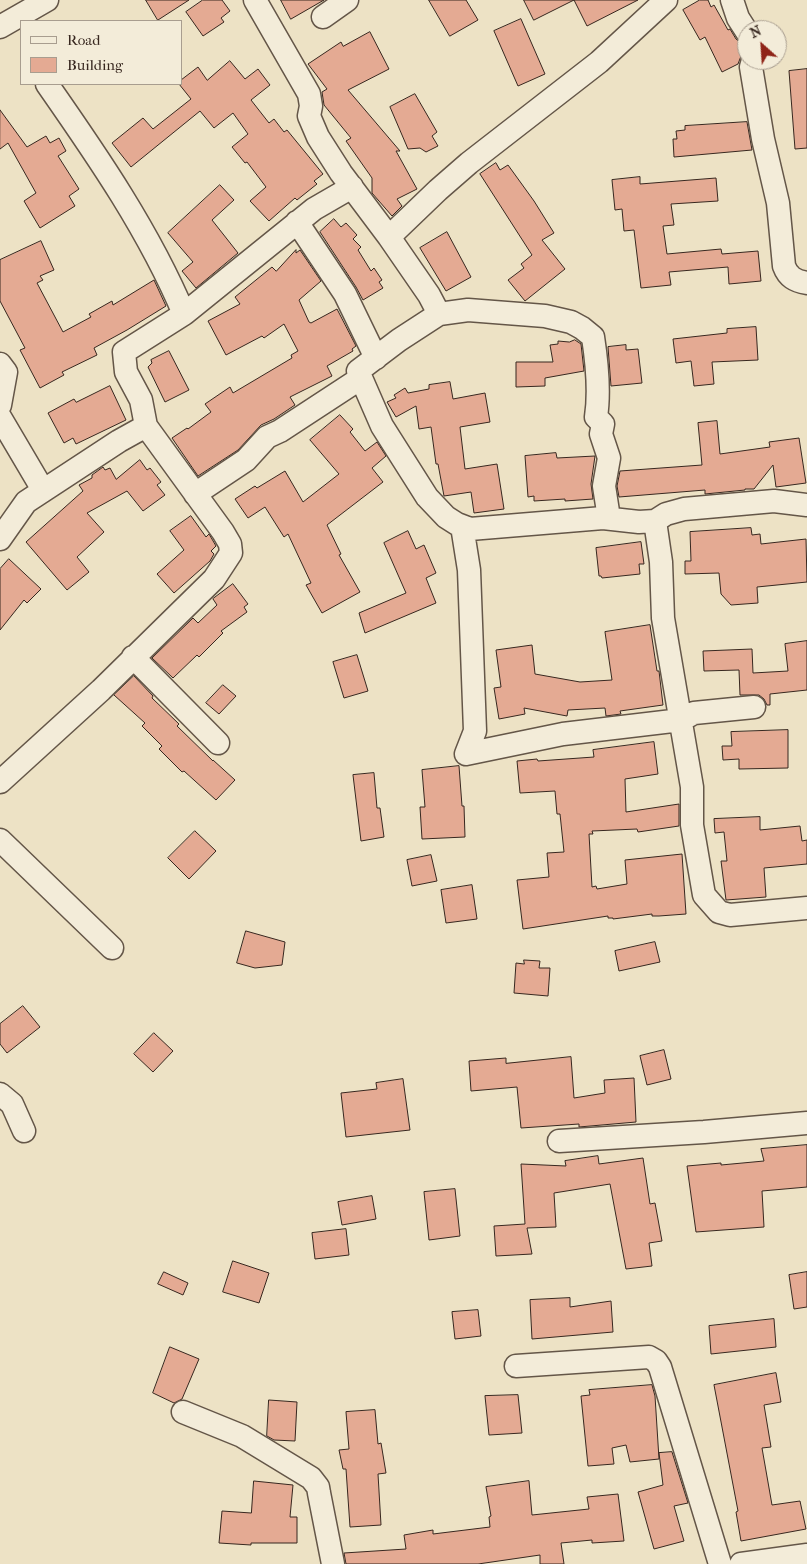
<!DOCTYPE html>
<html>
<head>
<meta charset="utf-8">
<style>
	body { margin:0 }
	#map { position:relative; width:807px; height:1564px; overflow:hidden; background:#ede2c5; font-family:"IM FELL French Canon",serif }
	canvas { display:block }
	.legend { position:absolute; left:20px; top:20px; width:162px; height:65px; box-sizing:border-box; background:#f3ecd9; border:1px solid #a89d8f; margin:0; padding:6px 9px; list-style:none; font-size:15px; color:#37271f }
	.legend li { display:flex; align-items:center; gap:10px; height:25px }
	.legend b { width:25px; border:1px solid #a89d8f }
	.north { position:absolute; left:737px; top:20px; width:50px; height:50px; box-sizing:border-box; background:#f3ecd9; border:1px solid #a89d8f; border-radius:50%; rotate:334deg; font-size:14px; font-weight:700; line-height:20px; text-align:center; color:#37271f }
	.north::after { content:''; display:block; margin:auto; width:18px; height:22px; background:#8f2418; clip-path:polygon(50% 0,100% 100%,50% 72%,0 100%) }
</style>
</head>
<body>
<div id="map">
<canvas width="807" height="1564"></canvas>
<ul class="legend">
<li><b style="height:6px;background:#f3ecd9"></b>Road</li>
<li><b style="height:14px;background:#e4aa93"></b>Building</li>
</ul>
<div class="north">N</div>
</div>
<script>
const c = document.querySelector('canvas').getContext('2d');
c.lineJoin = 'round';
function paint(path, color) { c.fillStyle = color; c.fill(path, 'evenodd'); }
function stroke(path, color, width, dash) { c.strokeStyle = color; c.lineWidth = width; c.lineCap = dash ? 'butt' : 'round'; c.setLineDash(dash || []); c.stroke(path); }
const building = new Path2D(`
	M146 0H189L158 20Z
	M203 0H222L230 11 221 18 224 22 203 36 186 12Z
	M281 0H324L291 19Z
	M429 0H466L478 20 450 36Z
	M524 0H638L587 26 574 0 534 20Z
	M700 0H708L711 7 714 5 728 30 730 29 736 39 742 44 745 50 741 56 738 64 722 72 705 37 700 40 683 10Z
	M521 19 545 74 518 86 494 31Z
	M370 32 389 69 348 90 400 151H396L417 189 397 199 402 206 392 216 372 193V178L346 141 351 138 324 105 322 92 327 89 308 64 341 42 343 46Z
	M230 61 245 79 258 69 270 85 251 100 269 123 274 119 284 132 287 130 323 174 314 181 317 184 297 200 295 198 269 221 250 201 266 187 247 162 245 163 232 147 248 134 233 113 214 128 200 111 131 167 112 143 143 118 153 129 191 99 179 84H181V80L198 67 207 80Z
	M807 69V148L795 149 789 71Z
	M415 94 437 132 432 136 438 146 426 152 420 148 408 149 390 107Z
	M0 110 27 147 46 136 50 143 59 138 66 151 58 156 79 189 69 196 75 206 40 228 24 201 36 193 8 143 0 149Z
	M747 122 752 150 674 157 673 139H677L676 131 685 130V126Z
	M496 163 500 170 508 165 534 201 554 233 542 240 565 269 525 301 508 280 524 268 521 264 532 255 480 174Z
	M640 177V184L716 178 718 201 671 204 674 225 663 226 667 254 721 249 722 254 758 251 761 281 729 284 728 267 669 272 671 285 641 288 634 230 624 231 622 209 615 210 612 180Z
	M220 185 234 200 212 220 238 253 196 288 182 271 193 262 168 233Z
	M334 219 341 227 346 223 357 235 353 239 361 247 358 250 371 271 374 268 382 280 379 282 383 288 363 300 356 287 320 232Z
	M447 232 471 277 446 291 420 248Z
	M41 241 54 270 40 276 43 280 37 283 63 332 91 317 89 314 112 301 113 305 154 280 166 306 127 330 94 348 97 355 62 372 64 375 40 388 20 350 25 348 0 301V260Z
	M296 250V253L300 250 321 281 299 300 309 322 311 323 337 309 356 346 352 349 353 351 327 366 332 376 290 397 295 405 274 419 261 425 238 450 198 476 172 438 187 428 188 429 211 412 205 404 230 387 233 393 292 358 291 355 298 351 284 324 264 338 262 336 226 355 208 321 240 304 235 297 272 267 276 271Z
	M756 327 758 360 712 362 714 384 694 386 691 361 676 363 673 339 727 333V329Z
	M575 340 581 344 584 371 545 378V386L516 387V362H553L550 345 558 344V341L569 342Z
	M626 345V350L638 349 642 383 611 386 608 347Z
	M169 351 189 390 165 402 148 367 152 363 151 360Z
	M450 382 453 399 485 393 490 422 460 427 465 469 497 464 504 509 474 513 471 492 444 496 438 464H436L431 427 419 429 416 406 396 417 387 402 396 398 394 395 405 388 408 393 429 389V385Z
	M110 386 126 420 76 444 73 438 64 443 48 413 74 399 76 402Z
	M340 415 353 429 350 432 365 451 377 442 386 456 372 468 383 482 327 525 341 554 339 555 360 592 322 613 306 585 311 583 288 534 284 537 265 507 248 518 235 499 255 486 257 488 285 471 303 502 339 474 310 440Z
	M717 421 720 454 770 447 769 442 799 438 806 483 776 487 773 465 754 489H745V490L705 494V490L619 497 617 486 620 471 702 465 698 423Z
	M556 453 557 458 595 456 591 484 593 499 565 501V499L534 501V496L528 497 525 456Z
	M140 460 147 470 150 468 161 482 157 485 165 495 143 511 127 491 87 513 104 532 77 557 89 572 67 590 26 542 83 491 79 485 92 478V475L103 467 105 470 110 468 116 479Z
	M191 516 206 537 209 534 216 546 211 551 214 554 210 561 174 593 157 574 184 550 170 531Z
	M751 528 752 535 760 534 761 544 806 539 807 582 757 587 758 603 731 605 721 594 719 573 685 574V561H691L690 532Z
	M408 531 416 549 424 545 436 573 426 578 436 603 365 633 359 613 406 593 384 543Z
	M641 542 644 564H639L640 574 602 578 601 576H599L596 548Z
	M9 559 41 589 27 603 24 600 0 630V569Z
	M233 584 248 604 244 607 247 612 221 631 223 633 199 657 197 655 173 678 152 658 193 618 198 623 217 605 213 599Z
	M650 625 657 671H659L663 705 620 711 621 714 606 716 605 708 568 710 567 716 524 708 525 714 499 719 494 688 501 687 496 650 532 645 535 674 580 682 612 680 605 632Z
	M807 641V690L770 694V705H767L764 699 759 695H740L739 670 704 671 703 651 752 649 753 673 788 671 785 644Z
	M357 655 368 691 344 698 333 662Z
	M134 676 153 696 152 698 179 724 177 726 213 761V760L235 780 216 800 184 771 182 772 159 749 162 746 142 726 145 723 114 695Z
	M223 685 236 696 219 714 206 703Z
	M788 730V768L739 769V759L723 760 722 746H732L731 732Z
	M654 742 658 774 625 779 626 812 679 804V826L638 832 637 829 592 831 593 834H589L592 887 596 886 597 889 627 884 625 860 682 854 686 914 659 916H652V914L613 919V918H608V916L523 929 517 880 549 877 547 853 564 852 560 814H557L555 791 520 793 517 761 537 759 538 761 594 757 593 750Z
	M459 766 462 806H464L465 837 422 839 420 807H425L422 770Z
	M374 773 377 808H380L384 837 361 841 353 775Z
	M760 817V830L800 826 802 841 807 840V864L764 868 766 897 726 900 721 861H727L724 832 715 833 714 819Z
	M195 831 216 851 189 879 168 858Z
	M431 855 437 881 412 886 407 860Z
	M472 885 477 919 446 923 441 890Z
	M246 931 285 942 282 965 255 968 237 963Z
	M655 942 660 962 619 971 615 951Z
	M524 960 540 961 539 968H550L548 996 514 993 516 963 524 964Z
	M23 1006 40 1027 7 1053 0 1044V1024Z
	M154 1033 173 1051 153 1072 134 1054Z
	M664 1050 671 1079 647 1085 640 1056Z
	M571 1057 574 1098 605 1093 604 1080 634 1078 636 1122 579 1127V1124L521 1128 517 1087 471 1091 469 1061 506 1058V1063Z
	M403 1079 410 1130 346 1137 341 1093 377 1089 376 1083Z
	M807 1145V1187L762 1191 764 1227 696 1232 687 1166 721 1163V1165L764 1161 761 1149Z
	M598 1156 599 1164 643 1158 650 1204 655 1203 662 1241 649 1243 652 1266 626 1269 610 1184 554 1193 556 1227 527 1228 532 1254 496 1256 494 1226 525 1224 521 1164 566 1166 565 1161Z
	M455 1189 460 1236 429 1240 424 1192Z
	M372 1196 376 1219 342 1225 338 1202Z
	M346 1229 349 1255 315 1259 312 1233Z
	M233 1261 269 1273 259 1303 223 1292Z
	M164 1272 188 1283 183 1295 158 1284Z
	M807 1272V1307L794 1309 789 1275Z
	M570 1298V1307L611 1301 613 1332 532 1339 530 1300Z
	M478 1310 481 1336 455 1339 452 1312Z
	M774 1319 776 1347 711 1354 709 1326Z
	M170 1347 199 1359 182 1399 174 1403 153 1393Z
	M776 1373 781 1402 764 1405 771 1447 762 1448 772 1505 800 1501 806 1529 741 1541 736 1512 738 1511 714 1385Z
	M652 1385 655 1396 659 1459 630 1462 626 1445 612 1448 614 1464 588 1466 581 1396 590 1395 589 1390Z
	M518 1395 522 1433 489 1435 485 1396Z
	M269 1400 297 1402 295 1441 274 1440 267 1436Z
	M375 1410 378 1444 381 1443 386 1473 378 1474 381 1525 350 1527 346 1469H343L339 1450 349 1449 346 1412Z
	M672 1452 688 1503 674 1506 684 1541 654 1549 638 1492 663 1485 659 1453Z
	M254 1481 293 1485 290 1517H297V1543H251V1545L219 1543 222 1511 251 1513Z
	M529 1481 532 1515 589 1509 587 1497 618 1494 624 1541 592 1543V1540L561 1543 564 1564H540V1555L478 1564H346L344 1553 406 1549 404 1535 433 1530V1534L490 1527 489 1517 491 1516 486 1487Z`);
paint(building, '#e4aa93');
stroke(building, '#37271f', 1);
const minor = new Path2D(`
	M255 0 309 94 311 106 309 116 318 137 341 173 389 237
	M732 0 738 18 747 32
	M323 17 347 0
	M0 27 47 0
	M753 60 751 67 763 139 778 203 784 266C788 277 795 281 807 283
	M47 84C98 157 149 231 184 314L124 352 126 372 141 400 146 426
	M297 222 345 294 376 358
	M184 314 314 209 352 187
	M439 314 399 340 358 371 382 426 427 497 446 517 457 524 470 529 603 518 639 522 655 521 666 514 684 509 774 501 807 505
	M0 364 6 372 0 405
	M0 417 43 490
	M195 494 246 460 267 437 280 431 361 378
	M609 518 604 486 609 458 601 434 603 424 596 417C600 391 597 363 593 337L582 328 571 322 545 316 468 310 439 314 429 295 389 237 438 190 469 163 599 62 666 0
	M655 521 661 562 663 618 692 787V825L704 895 719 912 730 915 807 908
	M462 526 469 570 475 731 466 754 563 734 681 720 694 713 754 707
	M0 539 26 502 119 441 146 426 223 532 230 544 231 553 214 579 101 690 0 782
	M133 657 218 743
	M0 840 112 948
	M0 1094 12 1104 24 1131
	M559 1141 704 1132 807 1123
	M516 1366 649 1357 656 1361 660 1367 720 1564
	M183 1412 242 1436 311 1478 318 1487 319 1493 333 1564
	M741 1564 807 1555`);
stroke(minor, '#645648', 25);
stroke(minor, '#f3ecd9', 22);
</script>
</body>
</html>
